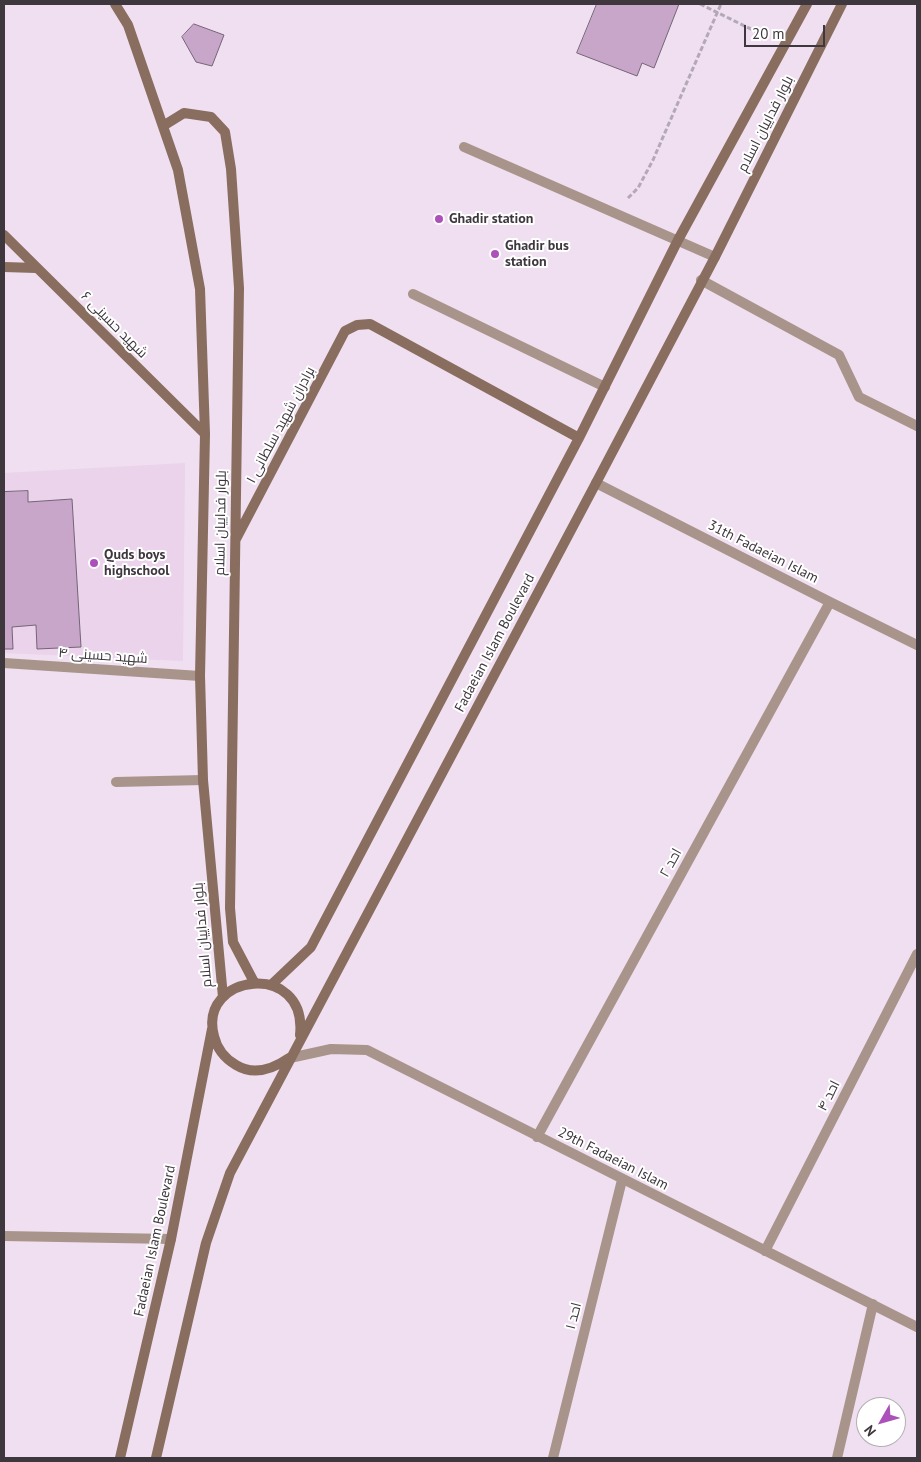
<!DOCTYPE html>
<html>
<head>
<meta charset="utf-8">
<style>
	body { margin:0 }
	#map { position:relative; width:921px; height:1462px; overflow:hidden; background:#efdff0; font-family:"PT Sans",sans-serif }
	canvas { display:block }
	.frame { position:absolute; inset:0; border:5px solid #3e373e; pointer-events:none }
	.north { position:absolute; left:856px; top:1397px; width:50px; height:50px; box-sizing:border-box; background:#fff; border:1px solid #b2afb2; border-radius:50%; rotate:232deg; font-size:14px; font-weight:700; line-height:20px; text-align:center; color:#3e373e }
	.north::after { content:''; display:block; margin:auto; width:18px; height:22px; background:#ac50ba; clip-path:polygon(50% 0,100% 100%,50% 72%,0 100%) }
	.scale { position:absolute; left:744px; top:25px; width:81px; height:22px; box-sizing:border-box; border:2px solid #3e373e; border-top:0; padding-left:6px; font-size:15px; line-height:18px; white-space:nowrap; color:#3e373e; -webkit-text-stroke:4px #fff; paint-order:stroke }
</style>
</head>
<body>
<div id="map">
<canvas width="921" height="1462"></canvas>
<div class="frame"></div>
<div class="north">N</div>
<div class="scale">20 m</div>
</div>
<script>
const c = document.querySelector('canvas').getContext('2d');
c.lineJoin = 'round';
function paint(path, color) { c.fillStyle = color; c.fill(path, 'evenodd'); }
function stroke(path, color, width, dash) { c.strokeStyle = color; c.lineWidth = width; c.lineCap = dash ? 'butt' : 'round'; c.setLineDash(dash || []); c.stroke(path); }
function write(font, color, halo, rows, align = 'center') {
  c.font = font + ' "PT Sans",Cairo,sans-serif'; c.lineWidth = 4; c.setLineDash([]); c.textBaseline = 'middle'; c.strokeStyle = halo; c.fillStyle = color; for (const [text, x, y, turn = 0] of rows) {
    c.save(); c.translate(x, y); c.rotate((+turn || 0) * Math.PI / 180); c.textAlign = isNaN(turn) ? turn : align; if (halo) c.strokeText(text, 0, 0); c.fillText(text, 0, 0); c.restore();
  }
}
paint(new Path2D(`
	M185 463 183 661 4 653V473Z`), '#ead3eb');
const building = new Path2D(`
	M597 4H679L654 68 642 63 637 76 577 53Z
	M194 24 224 35 212 66 196 62 182 37Z
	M28 491V502L72 499 81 647 37 649 36 625 12 627 13 649H4V492Z`);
paint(building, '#c8a6ca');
stroke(building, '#746575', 1);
stroke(new Path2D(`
	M700 4 767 37
	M628 198 638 188 653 160 721 4`), '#b5a8b6', 3, [5, 2.5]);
stroke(new Path2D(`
	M464 147 715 257
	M701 280 839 355 859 397 917 426
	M413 294 605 387
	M116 782 203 780`), '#a8948a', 10);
stroke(new Path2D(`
	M596 483 830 602 917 645
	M4 663 200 676
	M290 1058 331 1049 367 1050 917 1327
	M537 1137 830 602
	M4 1236 171 1239
	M765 1251 917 954
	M553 1458 622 1180
	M837 1458 873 1304`), '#a8948a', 10);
stroke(new Path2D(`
	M115 4 128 25 178 170 200 289 205 434 200 676 203 780 223 997
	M163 126 184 113 211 117 225 132 231 169 239 288 230 908 233 942 254 982
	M4 235 205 434
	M4 267 36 268
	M236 539 345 331 357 325 370 324 579 438
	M271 985 311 947 579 438 678 240 807 4
	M289 1058C273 1069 254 1076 236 1065 224 1058 217 1049 214 1036 197 973 308 960 300 1035
	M120 1458 171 1239 212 1029
	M156 1458 206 1243 230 1173 596 483 715 257 842 4`), '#896d5e', 10);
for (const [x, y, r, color] of [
	[439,219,5,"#ac50ba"],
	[495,254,5,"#ac50ba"],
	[94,563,5,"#ac50ba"]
]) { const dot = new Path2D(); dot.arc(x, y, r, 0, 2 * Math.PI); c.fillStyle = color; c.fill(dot); stroke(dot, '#fff', 2); }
write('14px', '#3e373e', '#fff', [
	["بلوار فداییان اسلام",766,124,-63],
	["شهید حسینی ۶",114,325,45],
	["برادران شهید سلطانی ۱",281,425,-62],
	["بلوار فداییان اسلام",221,523,-89],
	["31th Fadaeian Islam",763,552,27],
	["Fadaeian Islam Boulevard",495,643,-62],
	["شهید حسینی ۴",103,656,4],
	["احد ۲",671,863,-61],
	["بلوار فداییان اسلام",203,935,-95],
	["احد ۴",829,1096,-63],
	["29th Fadaeian Islam",613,1159,27],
	["Fadaeian Islam Boulevard",155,1241,-78],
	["احد ۱",574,1316,-76]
]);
write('bold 14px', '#3e373e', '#fff', [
	["Ghadir station",449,219],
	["Ghadir bus",505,246],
	["station",505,262],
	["Quds boys",104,555],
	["highschool",104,571]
], 'left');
</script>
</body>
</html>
